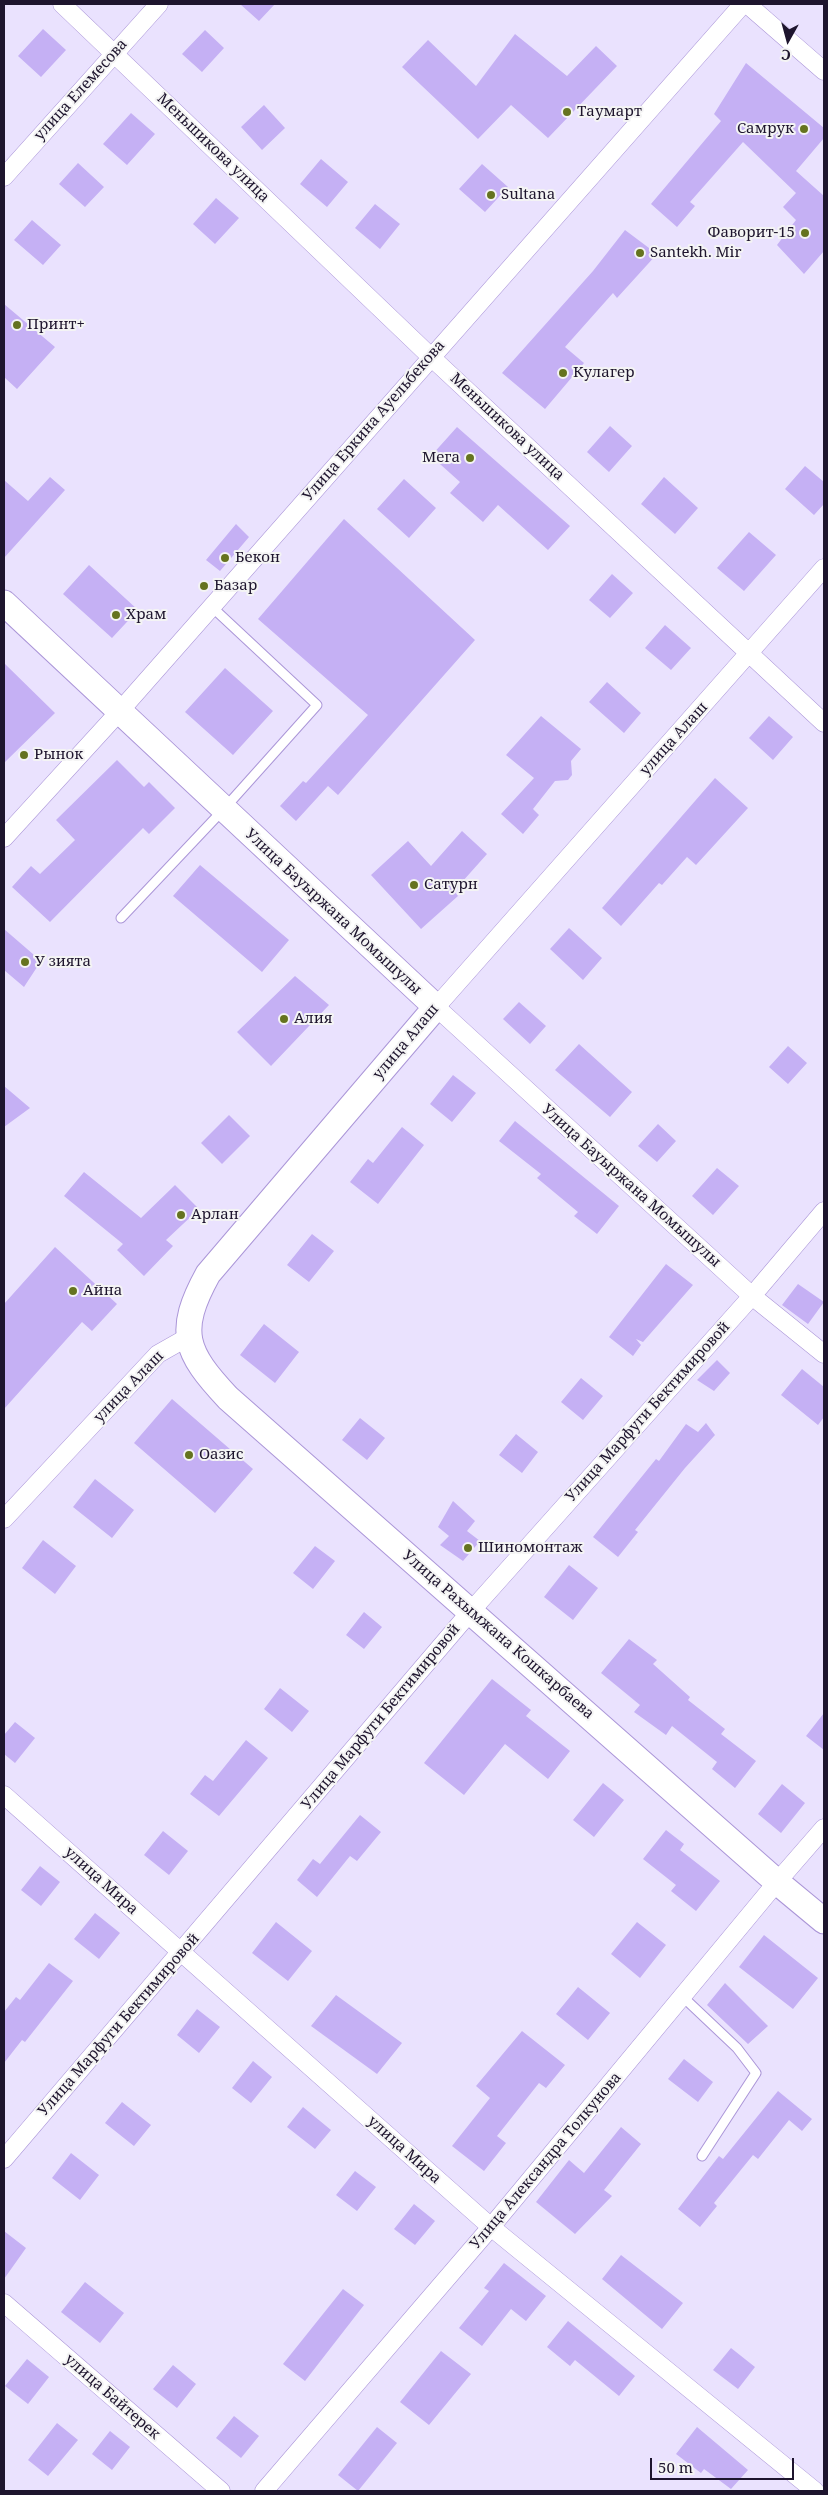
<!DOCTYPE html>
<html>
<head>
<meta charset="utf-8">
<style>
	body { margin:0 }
	#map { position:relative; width:828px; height:2495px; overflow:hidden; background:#eae2fe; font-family:"Noto Serif",serif }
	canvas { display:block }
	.frame { position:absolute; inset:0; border:5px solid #1e152e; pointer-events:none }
	.north { position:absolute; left:763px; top:15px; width:50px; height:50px; -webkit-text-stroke:4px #f4f4f4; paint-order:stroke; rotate:187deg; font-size:14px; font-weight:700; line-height:20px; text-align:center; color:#1e152e }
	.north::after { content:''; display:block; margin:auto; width:18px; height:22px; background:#1e152e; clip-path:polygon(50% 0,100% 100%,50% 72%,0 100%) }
	.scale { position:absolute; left:650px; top:2458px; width:144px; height:22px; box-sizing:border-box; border:2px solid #1e152e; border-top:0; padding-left:6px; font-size:15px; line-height:18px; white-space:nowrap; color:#1e152e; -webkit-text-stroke:4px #f4f4f4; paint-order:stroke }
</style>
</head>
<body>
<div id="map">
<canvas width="828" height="2495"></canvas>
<div class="frame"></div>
<div class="north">С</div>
<div class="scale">50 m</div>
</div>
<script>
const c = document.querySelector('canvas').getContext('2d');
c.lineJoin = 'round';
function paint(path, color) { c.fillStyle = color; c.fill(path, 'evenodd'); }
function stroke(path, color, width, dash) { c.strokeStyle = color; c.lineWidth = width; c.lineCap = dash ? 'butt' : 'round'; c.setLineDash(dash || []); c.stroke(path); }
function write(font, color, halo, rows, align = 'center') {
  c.font = font + ' "Noto Serif",serif'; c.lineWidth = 4; c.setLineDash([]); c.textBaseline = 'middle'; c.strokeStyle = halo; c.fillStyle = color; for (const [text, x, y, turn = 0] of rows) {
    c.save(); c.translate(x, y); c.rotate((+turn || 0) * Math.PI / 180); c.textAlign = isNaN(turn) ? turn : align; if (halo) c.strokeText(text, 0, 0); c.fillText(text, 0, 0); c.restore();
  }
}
paint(new Path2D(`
	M240 4H275L259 21Z
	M43 29 66 50 41 77 18 56Z
	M205 30 224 48 202 72 182 54Z
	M515 34 567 76 596 46 617 66 548 138 511 105 478 139 402 67 428 40 476 86Z
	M746 63 824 128V138L796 171 824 196V251L804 274 777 245 796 220 783 207 796 193 743 142 690 202 695 206 677 227 651 204 721 121 714 114Z
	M264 105 285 128 262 150 241 127Z
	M131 113 155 134 127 165 103 144Z
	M321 159 348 182 327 207 300 184Z
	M78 163 104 187 85 207 59 184Z
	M482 164 508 187 485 212 459 189Z
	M216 198 239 218 215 244 193 224Z
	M375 204 400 224 380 249 355 228Z
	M32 220 61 245 43 265 14 240Z
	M625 230 657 254 617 298 613 293 565 347 584 363 545 409 502 373 593 271Z
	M4 304 55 347 17 389 4 377Z
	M610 426 632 446 609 472 587 452Z
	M457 427 570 526 548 550 498 505 483 522 450 493 460 482 431 456Z
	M805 466 824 482V504L814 515 785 489Z
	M50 477 65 490 4 558V480L28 501Z
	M664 477 698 508 675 534 641 504Z
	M404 479 436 508 409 538 377 509Z
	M344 519 475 640 338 795 328 786 296 821 280 806 303 781 306 783 368 715 258 619Z
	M236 524 249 537 220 571 206 560Z
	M749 532 776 555 744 591 717 568Z
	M89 565 138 610 112 638 63 594Z
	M612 574 633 593 610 618 589 600Z
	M665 625 691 648 671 670 645 648Z
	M4 663 55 713 4 763Z
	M225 668 273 711 233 755 185 712Z
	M607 682 641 713 624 733 589 702Z
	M541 716 581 749 571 761 572 775 568 780 555 781 533 809 539 815 523 834 501 814 534 778 506 755Z
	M769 716 793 737 773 760 749 738Z
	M117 760 144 787 149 782 175 808 149 834 143 828 50 922 12 887 31 866 40 874 75 840 56 820Z
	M715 778 748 808 696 865 687 857 662 885 659 883 621 926 602 908Z
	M462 831 487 854 454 891 458 896 421 929 371 875 408 841 431 866Z
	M200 865 289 940 262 972 173 896Z
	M569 928 602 958 583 980 550 949Z
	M4 929 41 961 24 987 4 970Z
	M295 976 329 1005 271 1066 237 1032Z
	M519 1002 546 1026 530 1044 503 1019Z
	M579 1044 632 1092 610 1117 555 1070Z
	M788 1046 807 1063 788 1084 769 1067Z
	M453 1075 476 1093 452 1122 430 1104Z
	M4 1086 30 1108 4 1127Z
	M229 1115 250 1136 222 1164 201 1143Z
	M515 1121 619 1206 597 1234 574 1216 578 1212 537 1178 541 1174 499 1141Z
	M658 1124 676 1141 657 1162 638 1146Z
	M402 1127 424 1145 378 1204 350 1182 368 1159 373 1163Z
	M717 1168 739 1186 713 1215 692 1196Z
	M84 1172 141 1218 175 1185 199 1209 166 1240 173 1246 144 1276 117 1250 123 1244 64 1196Z
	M312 1234 334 1251 309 1282 287 1265Z
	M55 1247 117 1304 92 1331 82 1322 4 1409V1304Z
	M666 1264 693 1285 643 1342 636 1339 641 1345 633 1356 609 1337Z
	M798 1284 824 1302 808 1324 782 1305Z
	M264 1324 299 1352 275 1383 240 1355Z
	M717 1360 730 1373 714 1391 697 1380Z
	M802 1369 824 1387V1417L818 1425 781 1395Z
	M581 1378 603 1396 583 1420 561 1402Z
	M172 1399 253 1469 215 1513 134 1443Z
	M360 1418 385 1438 367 1460 342 1440Z
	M706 1423 715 1435 685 1468 635 1530 638 1532 618 1557 593 1537 656 1459 659 1461 686 1424 698 1432Z
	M516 1434 538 1452 522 1473 499 1455Z
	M95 1479 134 1510 112 1538 73 1507Z
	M453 1501 475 1521 467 1531 480 1541 463 1561 440 1545 449 1536 438 1527Z
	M43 1540 76 1566 55 1594 22 1568Z
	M315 1546 335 1561 313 1589 293 1573Z
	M569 1565 598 1588 573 1620 544 1597Z
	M364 1612 382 1627 364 1649 346 1635Z
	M629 1639 657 1660 653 1664 690 1697 688 1700 725 1729 721 1734 756 1761 735 1788 712 1769 717 1762 672 1726 666 1735 634 1712 640 1705 601 1673Z
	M492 1679 531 1710 526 1716 570 1751 548 1779 505 1744 464 1795 424 1763Z
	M280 1688 309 1711 292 1732 264 1709Z
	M824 1713V1750L806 1736Z
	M15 1722 35 1738 15 1763 4 1754V1735Z
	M246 1740 268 1758 219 1816 190 1794 205 1775 213 1781Z
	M603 1783 624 1800 594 1837 573 1820Z
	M782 1784 805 1803 781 1833 758 1814Z
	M360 1815 381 1832 357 1861 350 1856 317 1897 297 1880 313 1859 320 1864Z
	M666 1830 684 1844 680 1850 720 1881 696 1911 671 1891 676 1885 643 1859Z
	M163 1831 188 1851 169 1875 144 1855Z
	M40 1866 60 1882 41 1906 21 1890Z
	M95 1913 120 1933 99 1959 74 1939Z
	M276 1922 312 1951 288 1981 252 1953Z
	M637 1922 666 1945 640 1978 611 1954Z
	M764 1935 818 1978 793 2009 739 1967Z
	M49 1963 73 1981 25 2042 22 2040 4 2063V2012L16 1997 20 2000Z
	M725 1983 768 2026 748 2044 707 2005Z
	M578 1987 610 2013 588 2040 556 2014Z
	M336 1995 402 2043 377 2074 311 2026Z
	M197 2009 220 2027 199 2053 177 2035Z
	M522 2031 565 2065 546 2088 539 2083 497 2136 506 2143 484 2171 452 2146 490 2098 476 2086Z
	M684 2059 713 2082 698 2102 668 2079Z
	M253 2061 272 2077 251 2103 232 2088Z
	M778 2091 812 2119 802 2131 789 2120 758 2159 753 2155 714 2203 717 2206 700 2227 678 2209 719 2156 723 2159Z
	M122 2102 151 2125 134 2146 105 2123Z
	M303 2107 331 2130 315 2149 287 2127Z
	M621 2127 641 2144 604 2190 612 2196 575 2234 536 2202 569 2160 584 2173Z
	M71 2153 99 2175 80 2200 52 2178Z
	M355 2171 376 2187 357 2211 336 2195Z
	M414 2204 435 2221 415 2245 394 2229Z
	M4 2231 26 2248 4 2279Z
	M621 2255 683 2303 662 2329 602 2279Z
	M504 2263 546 2296 526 2321 511 2309 482 2346 459 2328 489 2291 484 2288Z
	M85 2282 124 2313 100 2343 61 2312Z
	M343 2289 364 2305 305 2381 283 2364Z
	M568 2321 635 2376 619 2396 575 2360 570 2366 547 2347Z
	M731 2348 755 2367 738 2389 713 2370Z
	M441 2351 471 2374 429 2425 400 2402Z
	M27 2359 49 2377 28 2404 5 2386Z
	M173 2365 196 2384 177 2408 153 2389Z
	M234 2416 259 2436 241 2458 216 2438Z
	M57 2423 78 2440 48 2476 28 2460Z
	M377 2427 397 2443 358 2491 338 2475Z
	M697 2427 748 2470 731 2489 704 2469 701 2473 676 2454Z
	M110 2431 130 2447 112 2470 92 2454Z`), '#c5b0f4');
const lane = new Path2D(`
	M121 918 223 810 317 705 212 607
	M682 1996 737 2048 756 2073 702 2156`);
const street = new Path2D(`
	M62 4 431 357 824 723
	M747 4 824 71
	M4 177 159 4
	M824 568 436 1007 752 1296 824 1354
	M4 838 119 712 743 4
	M4 1519 158 1354 188 1337
	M4 1795 491 2227 815 2491
	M4 2159 471 1611 752 1296 824 1211
	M4 2303 221 2491
	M264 2491 491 2227 777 1882 824 1828`);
const secondary = new Path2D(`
	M4 603 436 1007 208 1274C176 1332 185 1352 228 1398L777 1882 824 1921`);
stroke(lane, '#ab96d8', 11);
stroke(street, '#ab96d8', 19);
stroke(secondary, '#ab96d8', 27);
stroke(lane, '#fff', 9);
stroke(street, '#fff', 18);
stroke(secondary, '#fff', 25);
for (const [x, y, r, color] of [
	[567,112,5,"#65731f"],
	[804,129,5,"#65731f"],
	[491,195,5,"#65731f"],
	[805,233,5,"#65731f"],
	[640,253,5,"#65731f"],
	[17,325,5,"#65731f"],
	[563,373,5,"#65731f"],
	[470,458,5,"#65731f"],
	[225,558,5,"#65731f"],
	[204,586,5,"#65731f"],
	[116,615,5,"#65731f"],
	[24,755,5,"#65731f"],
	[414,885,5,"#65731f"],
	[25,962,5,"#65731f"],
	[284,1019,5,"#65731f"],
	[181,1215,5,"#65731f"],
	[73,1291,5,"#65731f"],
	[189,1455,5,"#65731f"],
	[468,1548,5,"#65731f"]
]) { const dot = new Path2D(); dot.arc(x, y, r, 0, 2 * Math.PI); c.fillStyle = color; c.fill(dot); stroke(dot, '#f4f4f4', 2); }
write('15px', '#1e152e', '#f4f4f4', [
	["улица Елемесова",81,90,-48],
	["Меньшикова улица",213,148,44],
	["Улица Еркина Ауельбекова",374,421,-49],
	["Меньшикова улица",507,427,43],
	["улица Алаш",674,739,-48],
	["Улица Бауыржана Момышулы",333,912,43],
	["улица Алаш",406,1042,-50],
	["Улица Бауыржана Момышулы",631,1186,42],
	["улица Алаш",129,1387,-46],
	["Улица Марфуги Бектимировой",648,1412,-48],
	["Улица Рахымжана Кошкарбаева",498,1635,41],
	["Улица Марфуги Бектимировой",381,1717,-50],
	["улица Мира",101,1881,42],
	["Улица Марфуги Бектимировой",119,2025,-49],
	["улица Мира",404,2150,42],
	["Улица Александра Толкунова",546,2161,-50],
	["улица Байтерек",112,2397,41]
]);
write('15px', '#1e152e', '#f4f4f4', [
	["Таумарт",577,112],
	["Самрук",794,129,"right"],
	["Sultana",501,195],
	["Фаворит-15",795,233,"right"],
	["Santekh. Mir",650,253],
	["Принт+",27,325],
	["Кулагер",573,373],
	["Мега",460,458,"right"],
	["Бекон",235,558],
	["Базар",214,586],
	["Храм",126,615],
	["Рынок",34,755],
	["Сатурн",424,885],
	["У зията",35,962],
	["Алия",294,1019],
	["Арлан",191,1215],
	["Айна",83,1291],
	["Оазис",199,1455],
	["Шиномонтаж",478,1548]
], 'left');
</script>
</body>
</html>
